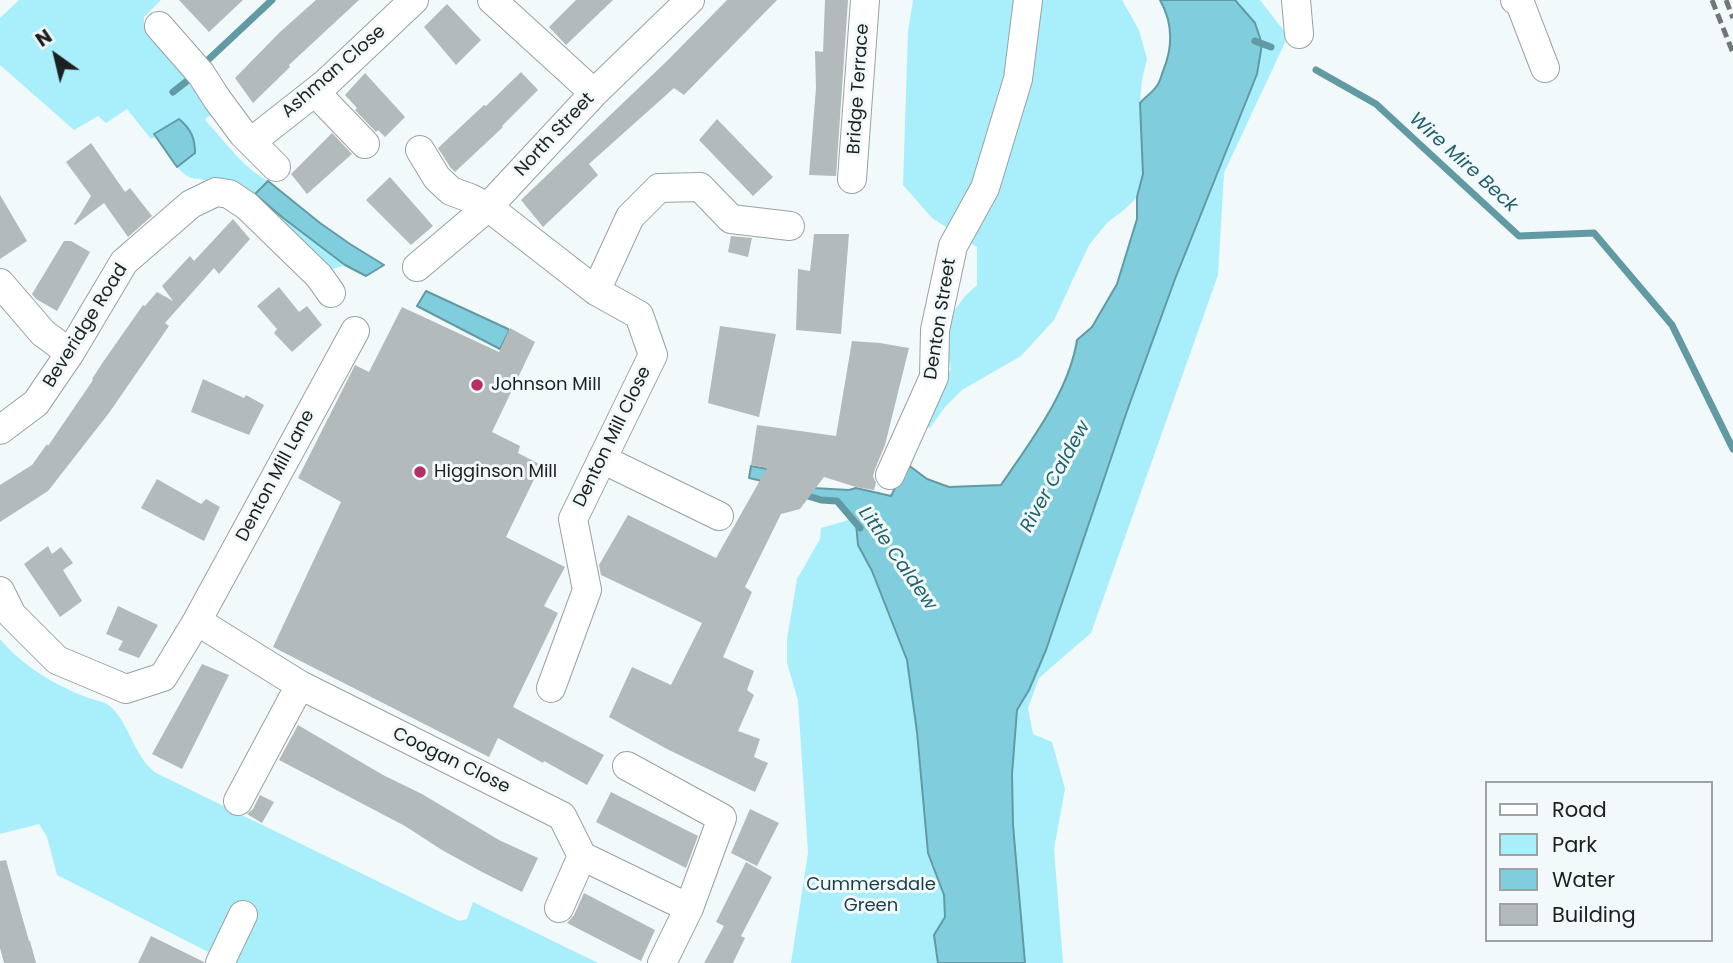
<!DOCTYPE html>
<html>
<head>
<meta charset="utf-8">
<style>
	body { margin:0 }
	#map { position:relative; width:1733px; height:963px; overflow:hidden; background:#f2f9fb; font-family:Poppins,sans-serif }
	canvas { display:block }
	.legend { position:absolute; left:1485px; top:781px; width:228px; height:161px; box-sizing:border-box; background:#f2f9fb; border:2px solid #9da2a3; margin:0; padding:9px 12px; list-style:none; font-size:21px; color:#1d2020 }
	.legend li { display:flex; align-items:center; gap:14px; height:35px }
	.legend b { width:35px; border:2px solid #9da2a3 }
	.north { position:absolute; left:21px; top:21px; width:70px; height:70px; -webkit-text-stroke:5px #f2f9fb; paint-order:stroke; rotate:326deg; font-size:19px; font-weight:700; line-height:28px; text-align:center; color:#1d2020 }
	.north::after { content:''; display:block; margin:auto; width:24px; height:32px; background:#1d2020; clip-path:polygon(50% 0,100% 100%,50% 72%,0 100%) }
</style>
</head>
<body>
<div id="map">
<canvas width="1733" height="963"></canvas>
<ul class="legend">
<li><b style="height:9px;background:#fff"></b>Road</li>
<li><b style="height:19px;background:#a9eefb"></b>Park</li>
<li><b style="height:19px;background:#80cedd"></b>Water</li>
<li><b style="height:19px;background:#b3babb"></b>Building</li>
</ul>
<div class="north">N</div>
</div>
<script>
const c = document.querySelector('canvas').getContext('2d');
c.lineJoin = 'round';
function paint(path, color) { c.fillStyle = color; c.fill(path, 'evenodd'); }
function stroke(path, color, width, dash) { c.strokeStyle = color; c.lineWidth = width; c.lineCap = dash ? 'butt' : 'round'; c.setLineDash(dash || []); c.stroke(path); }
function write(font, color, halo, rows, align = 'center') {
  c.font = font + ' Poppins,sans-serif'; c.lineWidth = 6; c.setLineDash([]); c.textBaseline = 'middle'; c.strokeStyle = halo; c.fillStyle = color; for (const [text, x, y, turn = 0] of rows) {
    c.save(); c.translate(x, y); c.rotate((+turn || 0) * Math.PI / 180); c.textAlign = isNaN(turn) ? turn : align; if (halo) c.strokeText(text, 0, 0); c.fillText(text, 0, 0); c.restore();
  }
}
paint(new Path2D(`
	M19 0H161L144 17V23L215 113 206 118V121C226 142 242 167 268 181L260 187 282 217 345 265 330 270 211 182C192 175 193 184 177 167L195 153 154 135 156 137 151 139 127 109 106 123 98 116 74 130 0 65V18Z
	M913 0H1122L1139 30 1147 59 1142 80 1140 103 1143 174 1137 197 1125 209 1107 223 1089 245 1054 320 1021 356 962 390 945 407 930 428 920 424 951 369 940 330 965 296 977 285V247L932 218 903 185 908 32Z
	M1235 0H1260L1288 36 1224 173 1218 275 1091 633 1039 678 1028 708 1033 734 1052 742 1065 789 1054 849 1063 963H1025L1013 825 1012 774 1017 710 1029 690 1046 650 1127 411 1175 279 1257 74 1240 4Z
	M852 519 856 523 858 545 872 571 907 660 917 732 928 853 944 895 945 917 934 935 938 963H791L808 853 798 700 787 663V639L797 579 820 539 821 528Z
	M0 639C21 665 55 685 86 697 94 700 104 701 111 707 129 723 136 762 158 774L459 921 467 919 473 902 598 963H230L57 875 47 837 39 824 0 834Z`), '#a9eefb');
const water = new Path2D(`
	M1160 0H1235L1255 23 1262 44 1257 74 1175 279 1127 411 1046 650 1029 690 1017 710 1012 774 1013 825 1025 963H938L934 935 945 917 944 895 928 853 917 732 907 660 872 571 858 545 856 523 837 501 821 500 809 497 793 488 749 478 751 466 778 471 813 488 849 490 856 488 891 496 907 464 927 479 949 487 1001 485C1030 442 1069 392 1077 340L1092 327 1117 284 1137 219V197L1143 174 1140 103C1145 97 1152 93 1156 87 1160 83 1161 76 1163 71 1173 47 1173 23 1160 0Z
	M179 119C191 129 195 138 195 153L177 167 154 134Z
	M268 181 320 223 350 244 384 265 366 276 345 265 282 217 255 194Z
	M426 291 508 329 509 331 500 349 417 306Z`);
paint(water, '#80cedd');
stroke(water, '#629aa4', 2);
stroke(new Path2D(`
	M1255 41 1271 47
	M209 59 272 0
	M1316 70 1376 104 1519 236 1594 233 1672 325 1733 449
	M173 92 187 81
	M805 495 821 500 837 501 860 528`), '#629aa4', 7);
paint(new Path2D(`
	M179 0H243L209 32Z
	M316 0H359L289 65 290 67 253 103 235 78 280 32Z
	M576 0H613L566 45 549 27Z
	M727 0H777L684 95 674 88 589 164 598 175 543 227 521 200 667 61Z
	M825 0H848L836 176 809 175 816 88 815 51 823 52Z
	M447 4 481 40 456 65 424 27Z
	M521 72 538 90 502 126 503 127 455 172 450 167 438 148 484 105 486 106Z
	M365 73 405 117 385 137 378 130 376 132 355 110 357 108 345 95Z
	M717 119 773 177 753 196 699 140Z
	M332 133 352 154 307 194 291 174Z
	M91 143 125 192 130 188 152 216 128 237 104 203 75 225 74 224 91 196 66 162Z
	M390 177 433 226 411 245 366 200Z
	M0 195 27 241 0 259Z
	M233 219 250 239 219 274 214 268 165 323 169 326 109 413 48 491 0 522V485L32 465 47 444 48 446 93 380 92 379 103 362 143 305 145 306 157 292 173 301 162 286 190 256 194 261Z
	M814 234H849L841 334 796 330 798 269 810 271Z
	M731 236 752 238 748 257 728 252Z
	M64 241H71L90 252 57 311 36 299 32 294Z
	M279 287 299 312 307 306 322 325 292 352 274 333 277 329 257 306Z
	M402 307 499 352 510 328 535 342 492 432 520 446 518 453 541 465 506 537 565 567 544 606 558 613 513 707 604 755 587 785 544 761 543 763 498 738 489 757 273 647 341 502 298 478 355 365 369 372Z
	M720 326 776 334 759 417 708 403Z
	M852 341 880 343 909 348 885 445 875 469 873 476 876 483 874 490 856 487 824 477 800 509 781 514 745 587 752 592 723 657 754 671 747 690 754 695 738 731 760 739 754 757 768 763 755 792 667 749 609 717 632 667 671 685 702 623 601 575 599 565 628 515 716 558 767 468 751 465 757 425 836 436Z
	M203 379 244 398 246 395 264 405 249 435 191 412Z
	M157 479 201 504 206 499 220 507 204 541 141 508Z
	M48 546 52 554 61 547 73 563 63 570 82 601 60 617 24 564Z
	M118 606 158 625 139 658 118 650 123 641 106 634Z
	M202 664 229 675 182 769 152 754Z
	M298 725 383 775 422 794 499 840 538 858 522 892 482 872 442 850 405 826 279 760Z
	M611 792 698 836 686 868 596 822Z
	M260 795 274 802 262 823 247 814 253 809Z
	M750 809 779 823 757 866 731 853Z
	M6 860 29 941H30L36 963H4L0 948V861Z
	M746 862 772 877 741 936 745 938 733 963H704L724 926 716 922Z
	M584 893 655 930 641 961 567 923 574 915Z
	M151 936 204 962V963H138Z`), '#b3babb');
const street = new Path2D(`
	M492 0 594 93
	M1296 0 1299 34
	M1515 0 1520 3 1545 68
	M159 26 201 74 217 99 243 134 276 167
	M315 92 365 144
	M251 142 326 83 414 0
	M420 150 437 178 451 191 470 198 488 207 596 291 639 315 653 355 573 519 587 590 551 688
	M852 179 865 0
	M417 267 488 207 594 93 690 0
	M0 283 43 333 70 353
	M596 291 630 217 659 188 700 187 731 219 790 226
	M0 430 36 403 70 353 124 262 191 204 216 192 229 194 247 206 319 276 331 293
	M602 459 719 516
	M890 475 934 377 935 330 953 246 985 188 1018 79 1028 0
	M0 591 12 615 57 660 126 689 163 677 197 621 355 331
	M197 621 300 685 562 816 582 856 559 908
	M627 766 722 818 689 908 662 963
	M238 801 300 685
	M582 856 689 908
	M220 963 243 915`);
stroke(street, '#99a1a2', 30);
stroke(street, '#fff', 28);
stroke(new Path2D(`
	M1712 0 1733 53
	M1726 0 1733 18`), '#727677', 5, [10, 5]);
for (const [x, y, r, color] of [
	[477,385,7,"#b82d67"],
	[420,472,7,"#b82d67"]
]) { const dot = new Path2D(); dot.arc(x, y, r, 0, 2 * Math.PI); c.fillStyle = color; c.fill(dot); stroke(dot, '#f2f9fb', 2.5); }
write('18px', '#1d2020', '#f2f9fb', [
	["Ashman Close",334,72,-41],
	["Bridge Terrace",859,89,-86],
	["North Street",555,135,-47],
	["Denton Street",941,319,-81],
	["Beveridge Road",86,326,-58],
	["Denton Mill Close",613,437,-64],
	["Denton Mill Lane",276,476,-62],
	["Coogan Close",451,761,26]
]);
write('18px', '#1d2020', '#f2f9fb', [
	["Johnson Mill",491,385],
	["Higginson Mill",434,472]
], 'left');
write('18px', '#193f45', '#f2f9fb', [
	["Cummersdale",871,885],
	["Green",871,906]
]);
write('italic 19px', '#21616c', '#f2f9fb', [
	["Wire Mire Beck",1463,163,42],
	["River Caldew",1056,477,-61],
	["Little Caldew",897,559,55]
]);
</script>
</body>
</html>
